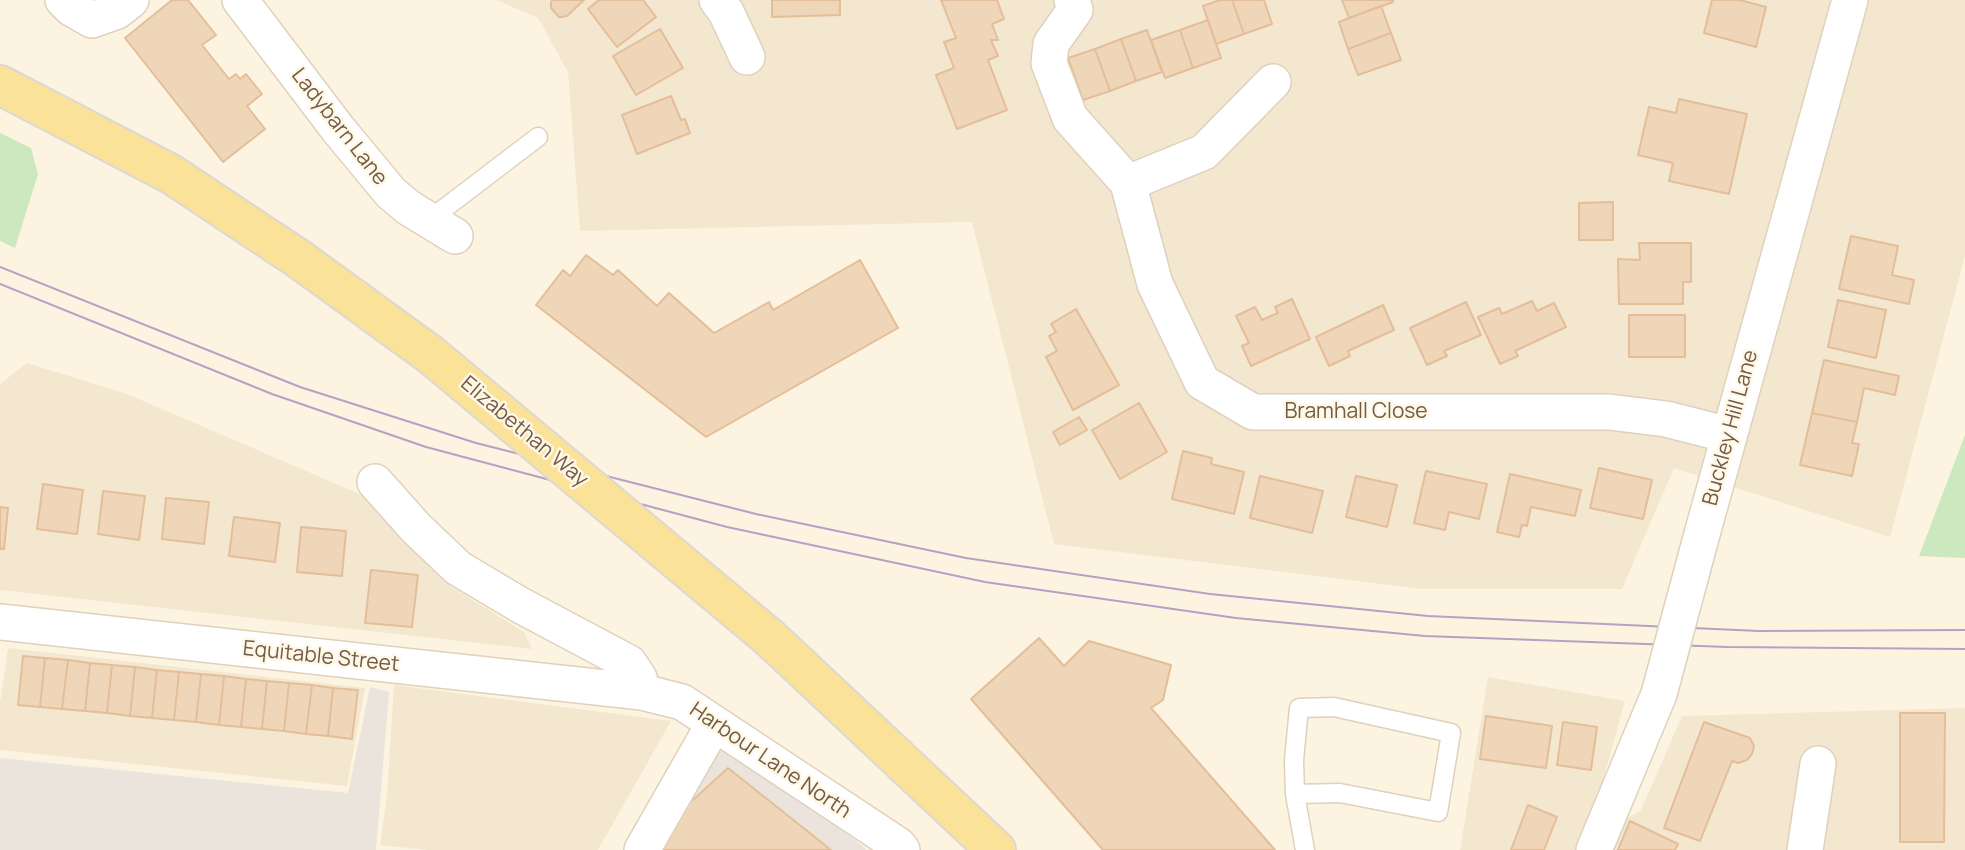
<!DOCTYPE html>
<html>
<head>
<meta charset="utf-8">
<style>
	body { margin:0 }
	canvas { display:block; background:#fcf4e0 }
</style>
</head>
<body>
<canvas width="1965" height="850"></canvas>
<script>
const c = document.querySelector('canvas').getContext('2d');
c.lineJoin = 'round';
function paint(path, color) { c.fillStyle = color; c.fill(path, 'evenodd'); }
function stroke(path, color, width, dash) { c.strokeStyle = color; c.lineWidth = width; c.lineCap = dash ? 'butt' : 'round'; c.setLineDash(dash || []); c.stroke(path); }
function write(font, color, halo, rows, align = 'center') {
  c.font = font + ' Manrope,sans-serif'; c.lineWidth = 5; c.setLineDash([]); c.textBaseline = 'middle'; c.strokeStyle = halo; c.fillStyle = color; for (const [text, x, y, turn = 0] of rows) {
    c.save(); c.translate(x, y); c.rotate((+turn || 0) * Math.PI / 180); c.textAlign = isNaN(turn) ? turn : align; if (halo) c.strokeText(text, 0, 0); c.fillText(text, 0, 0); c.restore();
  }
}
paint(new Path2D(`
	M496 0H1965V256L1890 537 1674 468 1622 589H1423L1054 544 972 222 580 231 568 72 538 18Z
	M27 363 127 394 383 504 452 587 524 632 532 649 0 590V384Z
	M8 648 365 688 347 786 0 750V703Z
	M1488 677 1625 701 1592 820 1580 850H1460Z
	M394 685 671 721 598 850H427L380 845 387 795Z
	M1965 708V850H1611L1623 821 1641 810 1682 716Z`), '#f3e7cf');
paint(new Path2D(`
	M370 687 389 692 376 850H0V758L348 793Z
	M713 740 758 763 867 850H651Z`), '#eae4dc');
paint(new Path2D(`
	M0 133 31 148 38 174 15 248 0 241Z
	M1965 435V558L1919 556Z`), '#cbe8bf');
const building = new Path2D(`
	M172 0H188L216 35 202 45 229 79 236 74 240 79 246 74 262 94 247 106 265 129 223 162 125 38Z
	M553 0H584L567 16 562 17H559L551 8V2Z
	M599 0H643L656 17 617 47 588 9Z
	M772 0H840V15L772 17Z
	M941 0H997L1004 19 992 24 998 40H991L998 56 988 60 1007 110 957 129 936 75 954 68 944 42 956 38Z
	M1220 0H1232L1244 34 1216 44 1203 6Z
	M1232 0H1264L1272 24 1244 34Z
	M1342 0H1393V2L1349 18Z
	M1712 0H1740L1766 7 1756 47 1704 33Z
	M1381 6 1391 33 1348 49 1339 22Z
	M1208 20 1221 58 1193 68 1180 30Z
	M660 29 683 68 636 95 613 56Z
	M1147 30 1162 72 1136 81 1121 39Z
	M1180 30 1193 68 1165 78 1151 40Z
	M1391 33 1401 60 1358 75 1348 49Z
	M1121 39 1136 81 1110 91 1095 49Z
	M1095 49 1110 91 1083 100 1068 58Z
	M671 96 681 120 685 119 690 133 637 154 622 115Z
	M1679 99 1747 114 1729 194 1669 181 1673 163 1638 155 1649 107 1676 113Z
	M1613 202V240H1579V203Z
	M1851 236 1898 246 1892 275 1914 280 1909 304 1839 289Z
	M1639 243H1691V282H1683V304H1619L1618 259 1640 260Z
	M586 255 613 275 618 270 657 306 669 293 714 333 769 302 773 310 860 260 898 328 706 437 536 305 563 270 570 276Z
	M1292 299 1310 339 1251 366 1242 346 1249 343 1236 316 1255 307 1262 320 1278 313 1275 307Z
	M1838 300 1886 310 1876 358 1828 347Z
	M1532 301 1537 311 1554 303 1566 327 1515 351 1518 356 1500 364 1478 317 1499 308 1502 314Z
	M1466 302 1481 335 1444 351 1447 356 1427 365 1410 328Z
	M1383 305 1394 330 1348 351 1350 356 1329 366 1316 337Z
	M1076 309 1119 385 1073 410 1046 357 1057 351 1049 336 1056 332 1051 324Z
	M1629 315H1685V357H1629Z
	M1824 360 1899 376 1895 395 1864 388 1857 422 1812 413Z
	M1139 403 1167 452 1120 479 1092 430Z
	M1812 413 1857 422 1852 443 1859 444 1852 476 1800 465Z
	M1079 417 1087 430 1060 445 1053 432Z
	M1183 451 1212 458 1211 464 1244 472 1234 514 1172 499Z
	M1599 468 1652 480 1643 519 1590 508Z
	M1426 471 1487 484 1479 519 1449 512 1445 530 1414 523Z
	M1510 474 1581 490 1575 516 1531 507 1527 526 1522 525 1519 537 1497 532Z
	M1260 476 1323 491 1312 533 1250 518Z
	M1356 476 1397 485 1387 527 1346 517Z
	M43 484 83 490 77 534 37 529Z
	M103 491 145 496 139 540 98 534Z
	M166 498 209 502 204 544 162 539Z
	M0 507 8 508 4 549H0Z
	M234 517 280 523 275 562 229 556Z
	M301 527 346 531 342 576 297 572Z
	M371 570 418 575 412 627 365 623Z
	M1039 638 1064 666 1089 641 1171 665 1163 700 1151 708 1275 850H1103L971 699Z
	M23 656 45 658 40 707 18 705Z
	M45 658 68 660 62 709 40 707Z
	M68 660 90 663 85 711 62 709Z
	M90 663 112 665 107 713 85 711Z
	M112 665 135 667 130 716 107 713Z
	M135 667 157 670 152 718 130 716Z
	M157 670 179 672 174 720 152 718Z
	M179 672 201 674 196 722 174 720Z
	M201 674 224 676 219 725 196 722Z
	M224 676 246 679 241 727 219 725Z
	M246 679 267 681 262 729 241 727Z
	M267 681 289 683 284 731 262 729Z
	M289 683 312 685 306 734 284 731Z
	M312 685 333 688 328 736 306 734Z
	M333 688 358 690 352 739 328 736Z
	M1900 713H1945L1944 842H1900Z
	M1486 716 1552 726 1546 768 1480 759Z
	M1563 722 1597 727 1591 770 1557 765Z
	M1704 722 1750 738 1754 746 1752 754 1747 760 1738 763 1732 761 1700 841 1664 828Z
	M728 768 831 850H656L688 796 693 800Z
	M1528 805 1557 817 1544 850H1511Z
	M1630 821 1678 844 1675 850H1618Z`);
paint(building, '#f0d6b8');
stroke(building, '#e3be99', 2);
const lane = new Path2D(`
	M429 220 538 137
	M1295 794 1340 793 1438 812 1451 733 1334 707 1299 708 1294 760 1295 794 1305 850`);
const street = new Path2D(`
	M63 0 71 8 92 20 117 11 131 0
	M240 0 338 129 391 193 409 208 455 236
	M717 0 726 12 747 57
	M1072 0 1075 10 1051 44 1049 63 1070 118 1128 183 1155 284 1202 382 1253 412H1609L1666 419 1729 435
	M1128 183 1204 152 1273 82
	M375 482 416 528 458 568 520 605 629 663 639 678 642 692 682 702 898 845 902 850
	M1702 534 1850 0
	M0 622 642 692
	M642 850 714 724
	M1594 850 1659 694
	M1805 850 1818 764`);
const primary = new Path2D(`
	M0 85 171 174 299 259 431 355
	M771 639 996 850`);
stroke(lane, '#dfd1bc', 21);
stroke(street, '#dfd1bc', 38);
stroke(primary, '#ddd8d3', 42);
stroke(lane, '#fff', 18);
stroke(street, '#fff', 35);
stroke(primary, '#fae299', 38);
stroke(new Path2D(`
	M0 267 300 387 476 443 756 514 966 558 1210 594 1428 616 1759 631 1965 630
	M0 284 272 394 426 447 727 527 985 582 1236 618 1425 636 1728 647 1965 649`), '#b8a0c4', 2);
const streetBridge = new Path2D(`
	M1659 694 1702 534`);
const primaryBridge = new Path2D(`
	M431 355 771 639`);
stroke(streetBridge, '#dfd1bc', 38, []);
stroke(primaryBridge, '#ddd8d3', 42, []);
stroke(streetBridge, '#fff', 35);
stroke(primaryBridge, '#fae299', 38);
write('21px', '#725c48', '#fff8e6', [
	["Ladybarn Lane",339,127,52],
	["Bramhall Close",1356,412],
	["Buckley Hill Lane",1731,428,-75],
	["Elizabethan Way",524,432,40],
	["Equitable Street",321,657,6],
	["Harbour Lane North",770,761,34]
]);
</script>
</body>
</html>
